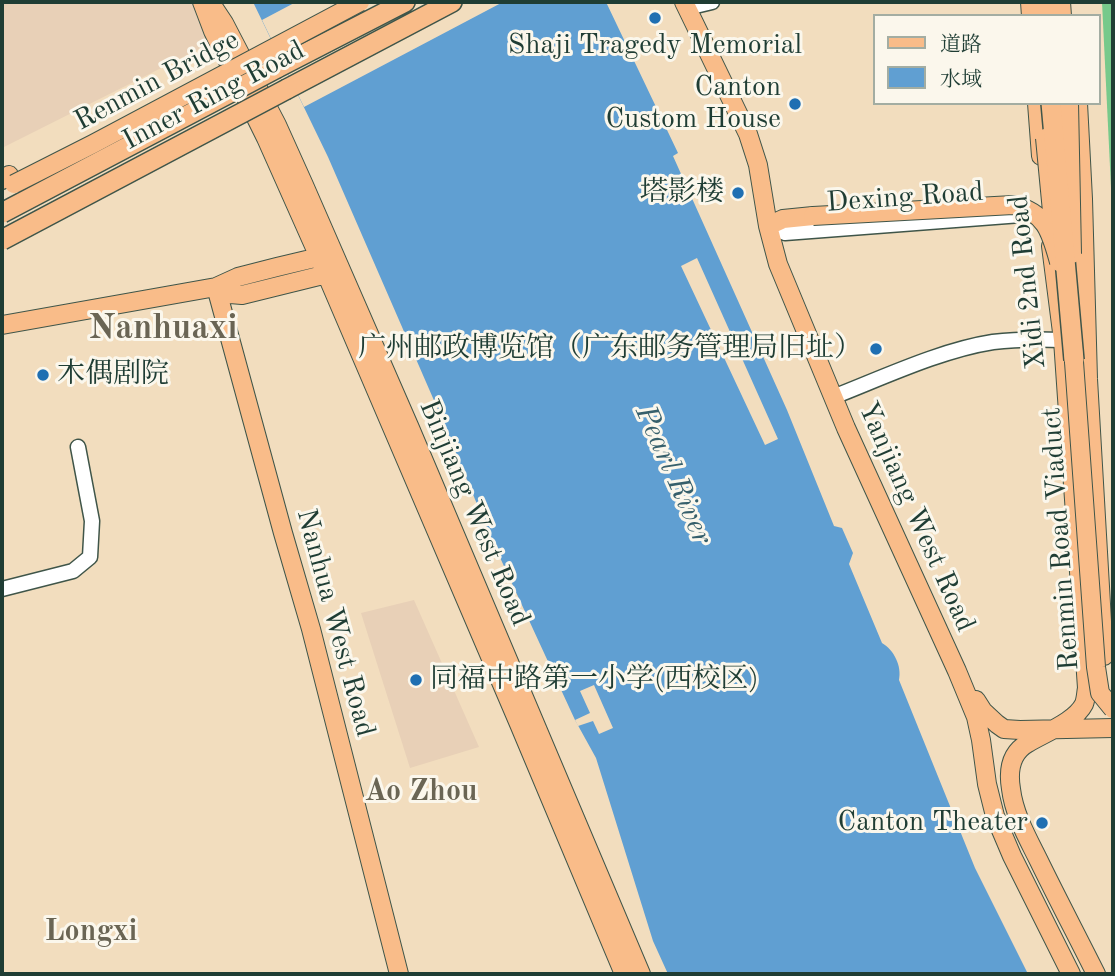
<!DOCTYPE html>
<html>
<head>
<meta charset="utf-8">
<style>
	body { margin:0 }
	#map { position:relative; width:1115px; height:976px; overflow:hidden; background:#f2ddbe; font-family:"Old Standard TT","Noto Serif SC",serif }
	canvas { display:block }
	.frame { position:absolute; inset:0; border:4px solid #1f3d34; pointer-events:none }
	.legend { position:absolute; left:873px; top:14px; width:228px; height:91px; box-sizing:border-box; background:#fbf7ec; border:2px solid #a3ada2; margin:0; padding:9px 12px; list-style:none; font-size:21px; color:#1f3d34 }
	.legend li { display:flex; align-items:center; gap:14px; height:35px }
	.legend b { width:35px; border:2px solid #a3ada2 }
</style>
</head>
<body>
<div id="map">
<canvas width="1115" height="976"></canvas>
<div class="frame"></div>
<ul class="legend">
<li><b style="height:9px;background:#f9bc89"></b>道路</li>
<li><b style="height:19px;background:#609fd2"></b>水域</li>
</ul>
</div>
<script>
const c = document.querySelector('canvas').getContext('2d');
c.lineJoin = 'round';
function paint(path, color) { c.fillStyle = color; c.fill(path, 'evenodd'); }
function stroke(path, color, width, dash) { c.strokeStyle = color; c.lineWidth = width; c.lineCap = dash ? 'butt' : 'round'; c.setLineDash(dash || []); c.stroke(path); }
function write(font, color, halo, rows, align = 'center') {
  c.font = font + ' "Old Standard TT","Noto Serif SC",serif'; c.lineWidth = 6; c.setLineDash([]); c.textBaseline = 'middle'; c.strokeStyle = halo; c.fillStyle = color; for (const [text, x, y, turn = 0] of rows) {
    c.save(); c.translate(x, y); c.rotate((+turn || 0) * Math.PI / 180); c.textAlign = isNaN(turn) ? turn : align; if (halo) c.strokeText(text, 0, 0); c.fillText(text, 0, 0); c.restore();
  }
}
paint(new Path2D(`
	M2 2H197L211 43 2 148Z
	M414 600 479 747 410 768 361 613Z`), '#e8d0b7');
paint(new Path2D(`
	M1102 2H1113V229Z`), '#77c98b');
paint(new Path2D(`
	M253 2H606L678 153 673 156 787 410 834 526 842 528 853 553 849 564 882 643C894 650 902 666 899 680L975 868 1028 974H668L653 941 596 758 575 720 491 538 436 405 328 157Z`), '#609fd2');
paint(new Path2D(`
	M296 2H503L304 107 262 20Z
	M697 258 778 439 765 445 681 266Z
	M594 685 613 728 599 734 593 721 578 726 575 720 590 713 580 691Z`), '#f2ddbe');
const minor = new Path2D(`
	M687 8 712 2
	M768 226 785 233 1034 214
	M833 397C882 378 941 350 993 342 1016 339 1040 339 1063 340
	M2 589 73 571 90 557 92 521 78 447`);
const major = new Path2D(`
	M202 2 213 31 266 138 319 257 519 724 624 974
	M210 2 224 23 277 125 304 185 410 428 641 974
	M684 2 748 134 758 165 768 226 778 264 846 428 957 671 976 717 981 740 987 784 995 816 1012 856 1071 974
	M1030 2 1031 16
	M1061 2 1062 16
	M1037 103 1041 156
	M1078 103 1083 199 1088 379 1104 656
	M2 180 9 175
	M768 226 783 219 813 216
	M1051 246 1063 340 1087 688C1086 693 1086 699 1084 704 1075 722 1044 733 1028 743 1010 753 1008 771 1011 789 1014 814 1027 837 1038 859 1057 898 1077 936 1096 974
	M216 287 283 533 311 629 399 974
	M216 287 230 294 242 295 327 274 332 266
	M2 325 216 287 238 277 277 267 319 257 330 259
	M976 700 983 711 997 724 1004 729 1020 730 1113 728`);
const highway = new Path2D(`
	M1046 2V16
	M277 68 405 2
	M287 89 452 2`);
stroke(minor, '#3f5549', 17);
stroke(major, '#3f5549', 20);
stroke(highway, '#3f5549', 22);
stroke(minor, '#fff', 14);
stroke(major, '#f9bc89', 18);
stroke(highway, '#f9bc89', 19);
const majorBridge = new Path2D(`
	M1069 103 1072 254
	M1045 138 1053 222
	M14 184 93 144 360 2
	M813 216 1013 205C1046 212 1051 233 1059 262
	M1073 348 1096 667 1100 693 1113 709`);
const highwayBridge = new Path2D(`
	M1051 103 1074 360
	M2 213 277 68
	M2 240 287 89`);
stroke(majorBridge, '#3f5549', 20, []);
stroke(highwayBridge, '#3f5549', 22, []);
stroke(majorBridge, '#f9bc89', 18);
stroke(highwayBridge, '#f9bc89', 19);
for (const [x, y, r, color] of [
	[655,18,7,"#1f6fb2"],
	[795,104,7,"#1f6fb2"],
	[738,193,7,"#1f6fb2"],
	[876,349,7,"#1f6fb2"],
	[43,375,7,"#1f6fb2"],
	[416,680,7,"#1f6fb2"],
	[1042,823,7,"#1f6fb2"]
]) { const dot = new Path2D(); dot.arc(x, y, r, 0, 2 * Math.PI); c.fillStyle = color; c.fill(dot); stroke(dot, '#fbf7ec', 2.5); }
write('28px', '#1f3d34', '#fbf7ec', [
	["Shaji Tragedy Memorial",655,46,"center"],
	["Canton",781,88],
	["Custom House",781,120],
	["塔影楼",724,193],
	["广州邮政博览馆（广东邮务管理局旧址）",862,349],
	["木偶剧院",57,375,"left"],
	["同福中路第一小学(西校区)",430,680,"left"],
	["Canton Theater",1028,823]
], 'right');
write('28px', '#1f3d34', '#fbf7ec', [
	["Renmin Bridge",157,81,-28],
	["Inner Ring Road",214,96,-28],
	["Dexing Road",905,198,-4],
	["Xidi 2nd Road",1028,282,-96],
	["Binjiang West Road",474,513,67],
	["Yanjiang West Road",916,517,66],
	["Renmin Road Viaduct",1061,539,-94],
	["Nanhua West Road",335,623,75]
]);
write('italic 30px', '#365f6b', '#fbf7ec', [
	["Pearl River",673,475,66]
]);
write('bold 30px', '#6a6554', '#fbf7ec', [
	["Ao Zhou",421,792],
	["Longxi",91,932]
]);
write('bold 35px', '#6a6554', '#fbf7ec', [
	["Nanhuaxi",163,329]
]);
</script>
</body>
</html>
